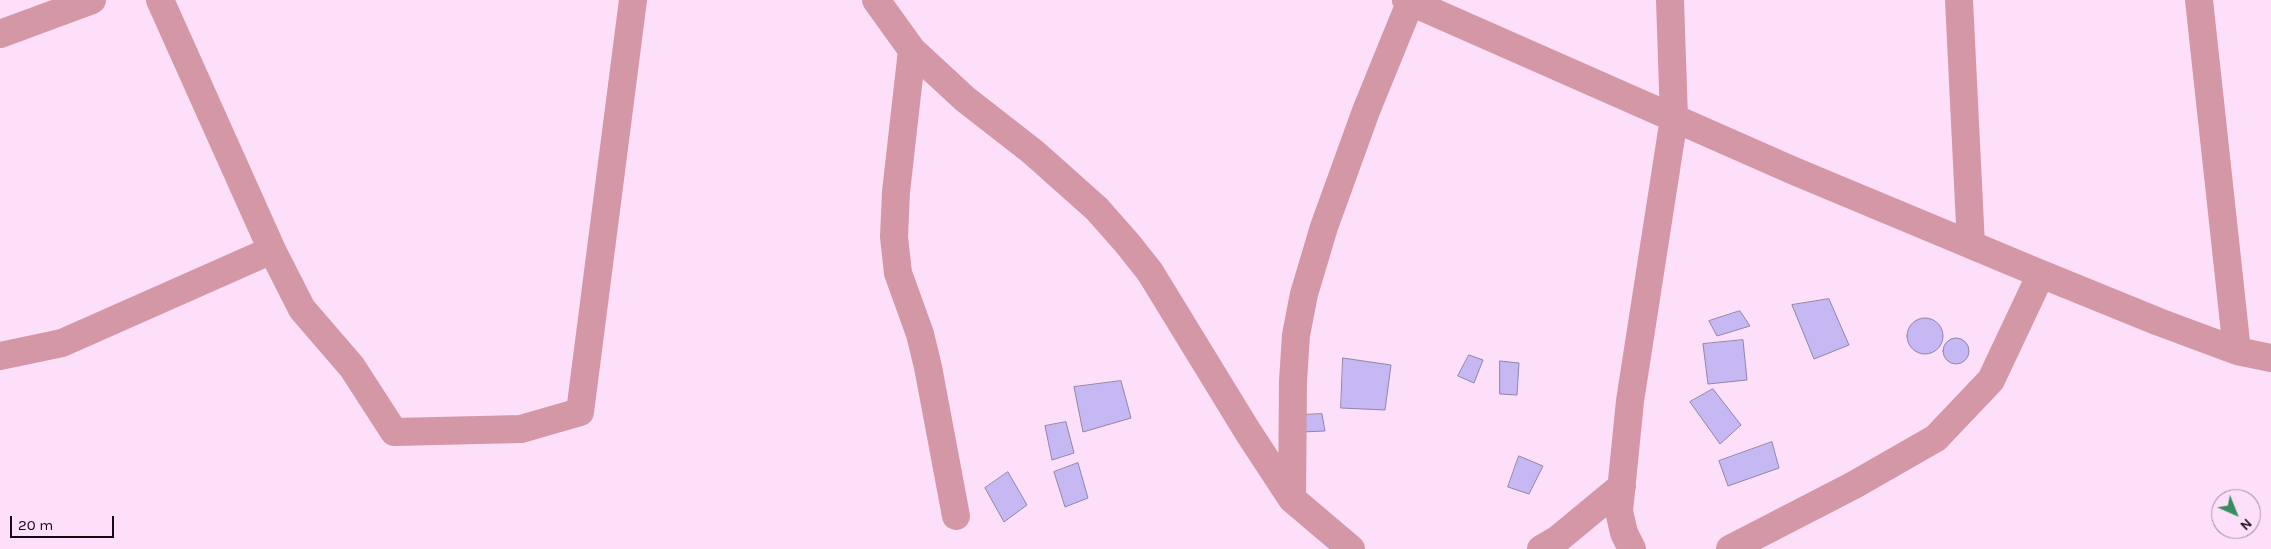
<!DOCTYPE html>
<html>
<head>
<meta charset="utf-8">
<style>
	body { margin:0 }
	#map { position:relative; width:2271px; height:549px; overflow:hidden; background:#fedffa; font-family:Karla,sans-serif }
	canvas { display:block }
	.north { position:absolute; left:2211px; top:489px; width:50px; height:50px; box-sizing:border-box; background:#fedffa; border:1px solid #a18a9e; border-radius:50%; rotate:136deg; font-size:14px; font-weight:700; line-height:20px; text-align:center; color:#150b14 }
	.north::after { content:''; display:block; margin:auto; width:18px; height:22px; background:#378d60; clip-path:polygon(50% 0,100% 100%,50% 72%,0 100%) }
	.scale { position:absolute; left:10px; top:516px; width:104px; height:22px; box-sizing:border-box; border:2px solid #150b14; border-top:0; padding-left:6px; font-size:15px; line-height:18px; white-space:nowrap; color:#150b14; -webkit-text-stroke:4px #fedffa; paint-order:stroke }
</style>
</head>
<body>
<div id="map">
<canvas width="2271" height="549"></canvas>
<div class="north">N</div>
<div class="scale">20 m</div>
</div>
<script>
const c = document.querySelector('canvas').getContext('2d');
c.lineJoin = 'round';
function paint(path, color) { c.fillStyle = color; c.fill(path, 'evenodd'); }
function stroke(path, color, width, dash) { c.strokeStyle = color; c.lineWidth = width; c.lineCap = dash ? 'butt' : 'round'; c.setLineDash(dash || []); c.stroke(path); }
const building = new Path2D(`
	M1829 299 1849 345 1814 359 1792 305Z
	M1740 311 1750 326 1717 336 1709 321Z
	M1907 336a18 18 0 1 1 36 0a18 18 0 1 1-36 0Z
	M1943 351a13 13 0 1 1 26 0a13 13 0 1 1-26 0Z
	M1743 340 1747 380 1708 384 1703 344Z
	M1469 355 1483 360 1474 383 1458 376Z
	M1343 358 1391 365 1385 410 1341 408Z
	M1500 361 1519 363 1517 395 1500 394Z
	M1121 381 1131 418 1083 432 1074 387Z
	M1713 389 1741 425 1720 444 1690 402Z
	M1322 414 1325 431 1302 432 1300 415Z
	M1066 422 1074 453 1052 460 1045 426Z
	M1772 442 1779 468 1728 486 1719 461Z
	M1519 456 1543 466 1529 494 1508 487Z
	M1078 463 1088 498 1065 507 1054 472Z
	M1008 472 1027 505 1004 522 985 488Z`);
paint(building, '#c5b8f3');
stroke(building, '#8e87a8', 1);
stroke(new Path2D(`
	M160 0 272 250 302 309 352 367 394 432 521 429 580 412 633 0
	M876 0 912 50 965 99 1033 152 1097 209 1127 243 1150 272 1248 432 1292 499 1351 549
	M1406 0 1794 171 2041 274 2159 322 2237 351 2271 358
	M1959 0 1971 245
	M2199 0 2237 351
	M0 34 92 0
	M912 50 896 192 894 237 898 273 920 334 928 367 956 516
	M0 356 62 343 272 250
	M1292 499 1293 381 1296 335 1304 294 1324 227 1366 111 1410 3
	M1541 549 1558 539 1622 486
	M1632 549 1624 533 1619 511 1630 401 1674 118 1670 0
	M1730 549 1854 485 1936 438 1991 380 2041 274`), '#d497a5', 28);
</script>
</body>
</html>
